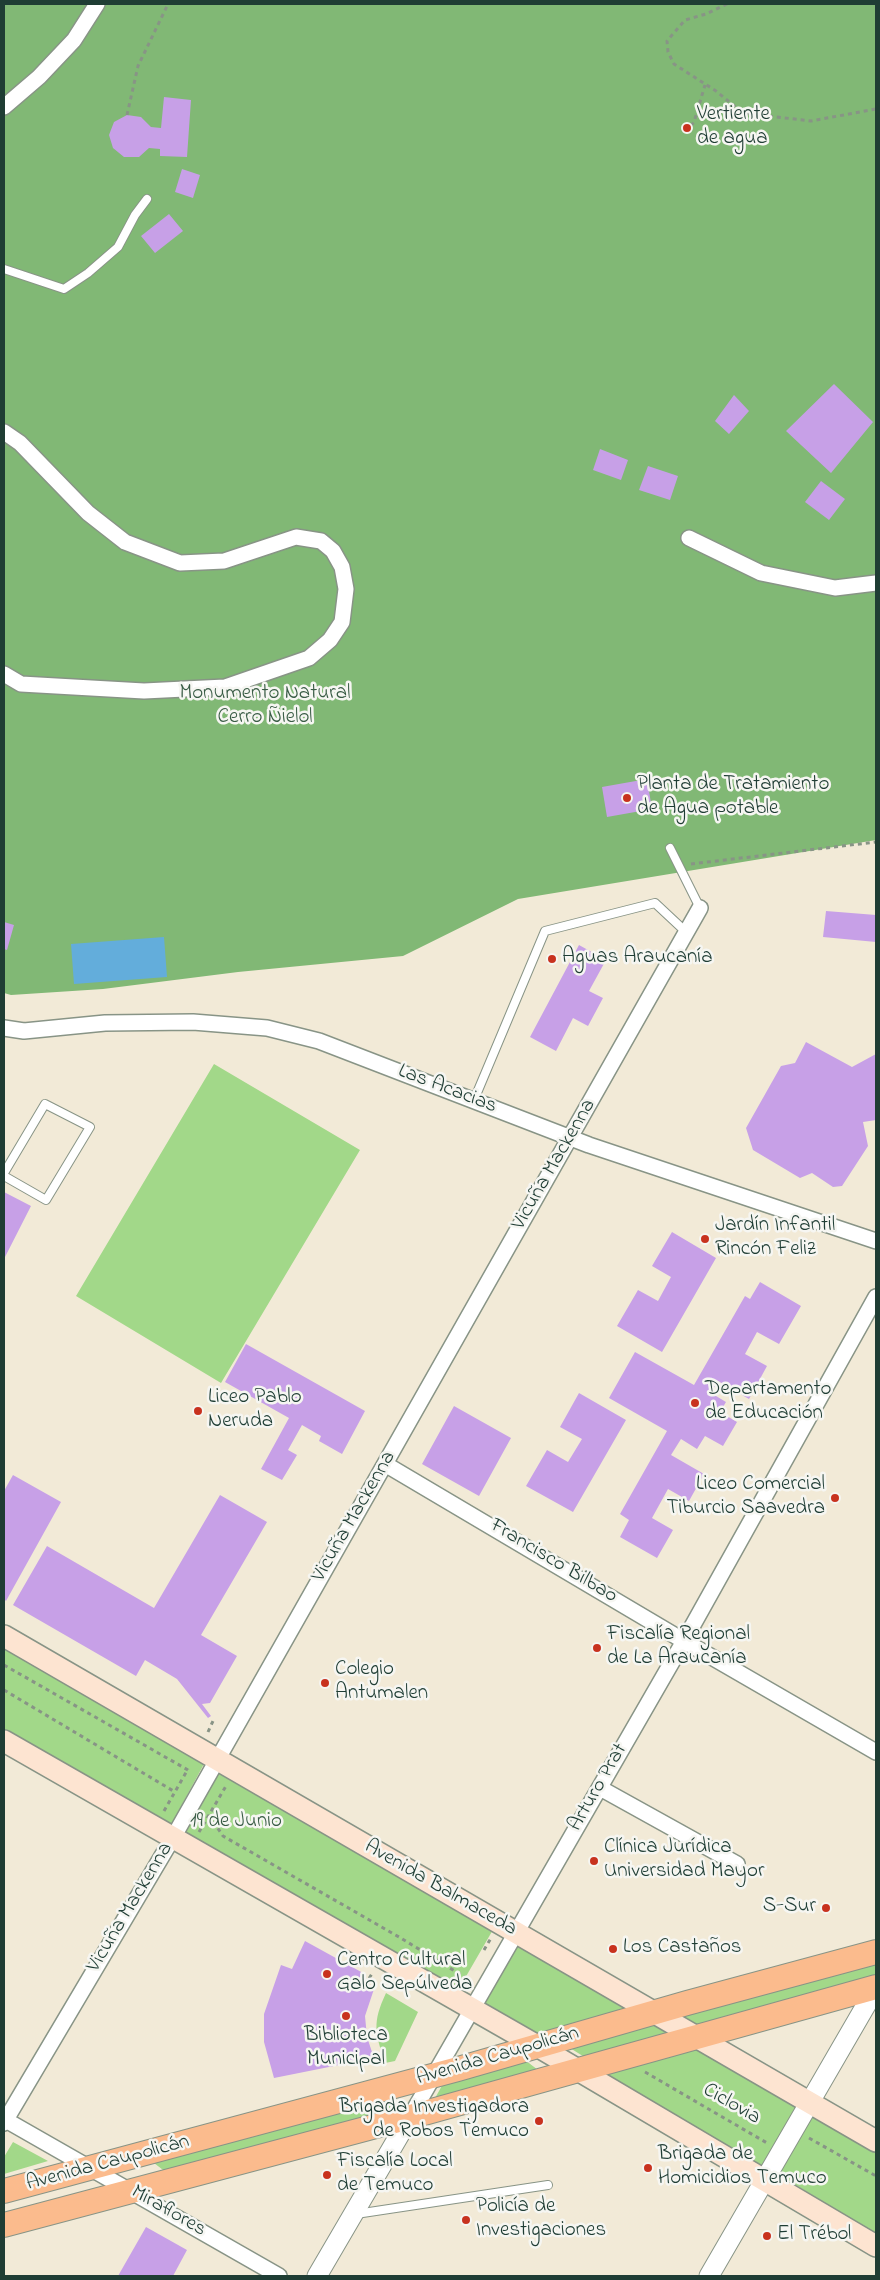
<!DOCTYPE html>
<html>
<head>
<meta charset="utf-8">
<style>
	body { margin:0 }
	#map { position:relative; width:880px; height:2280px; overflow:hidden; background:#f2ead7; font-family:"Indie Flower",sans-serif }
	canvas { display:block }
	.frame { position:absolute; inset:0; border:5px solid #1f3d34; pointer-events:none }
</style>
</head>
<body>
<div id="map">
<canvas width="880" height="2280"></canvas>
<div class="frame"></div>
</div>
<script>
const c = document.querySelector('canvas').getContext('2d');
c.lineJoin = 'round';
function paint(path, color) { c.fillStyle = color; c.fill(path, 'evenodd'); }
function stroke(path, color, width, dash) { c.strokeStyle = color; c.lineWidth = width; c.lineCap = dash ? 'butt' : 'round'; c.setLineDash(dash || []); c.stroke(path); }
function write(font, color, halo, rows, align = 'center') {
  c.font = font + ' "Indie Flower",sans-serif'; c.lineWidth = 5; c.setLineDash([]); c.textBaseline = 'middle'; c.strokeStyle = halo; c.fillStyle = color; for (const [text, x, y, turn = 0] of rows) {
    c.save(); c.translate(x, y); c.rotate((+turn || 0) * Math.PI / 180); c.textAlign = isNaN(turn) ? turn : align; if (halo) c.strokeText(text, 0, 0); c.fillText(text, 0, 0); c.restore();
  }
}
paint(new Path2D(`
	M214 1064 360 1150 221 1383 76 1296Z
	M4 1645 205 1762 170 1827 4 1731Z
	M220 1767 494 1928 457 1992 183 1833Z
	M519 1943 635 2010 539 2039 482 2006Z
	M876 1958V1981L700 2031 671 2014Z
	M386 1993 418 2012 395 2061 385 2063C375 2032 372 2023 386 1993Z
	M655 2024 673 2034 586 2058 570 2048Z
	M699 2043 798 2106 762 2169 590 2072Z
	M525 2060 538 2070 434 2100 444 2082Z
	M396 2095 389 2111 167 2173 154 2163Z
	M811 2114 876 2151V2234L776 2173Z
	M13 2142 48 2161 4 2174V2157Z`), '#a2d889');
paint(new Path2D(`
	M4 4H876V840L518 899 403 956 238 972 103 989 11 995 4 993Z`), '#81b875');
paint(new Path2D(`
	M164 937 167 977 74 984 71 944Z`), '#63addb');
paint(new Path2D(`
	M164 97 191 100 187 157 160 156V149L149 148 139 157H124L113 148 109 135 114 122 127 115 141 117 151 127 161 128Z
	M182 169 200 175 193 198 175 192Z
	M169 214 183 231 155 253 141 236Z
	M834 384 873 422 831 473 786 431Z
	M734 395 749 411 729 434 715 421Z
	M600 449 628 460 621 480 593 470Z
	M648 466 678 476 670 500 639 490Z
	M821 481 845 499 829 520 805 502Z
	M647 779 652 809 607 817 602 787Z
	M826 911 876 915V942L823 937Z
	M4 922 14 925 7 950 4 949Z
	M579 945 606 960 589 991 603 998 588 1026 573 1018 556 1051 530 1037Z
	M806 1042 852 1067 876 1054V1120L863 1122 868 1146 842 1186 833 1187 812 1173 800 1178 753 1150 746 1128 781 1066 795 1063Z
	M4 1192 31 1206 4 1259Z
	M672 1232 716 1258 662 1352 617 1326 638 1290 658 1301 671 1277 652 1266Z
	M760 1282 801 1306 779 1344 757 1332 745 1354 767 1366 749 1399 718 1381 711 1393 726 1402 720 1412 737 1422 723 1446 705 1436 697 1449 681 1439 671 1455 704 1474 689 1501 668 1489 652 1518 673 1530 657 1558 620 1537 629 1520 620 1514 667 1431 609 1398 635 1352 694 1385 745 1296 750 1299Z
	M246 1344 365 1411 342 1454 319 1441 321 1436 302 1425 288 1450 297 1455 282 1480 261 1469 289 1418 225 1382Z
	M579 1393 626 1420 573 1512 526 1486 547 1450 568 1462 582 1439 560 1427Z
	M454 1406 511 1438 479 1496 422 1464Z
	M13 1475 61 1502 6 1601 4 1599V1491Z
	M220 1495 267 1522 201 1635 237 1656 210 1703 202 1704 211 1716 208 1718 177 1679 145 1660 136 1676 13 1605 47 1546 154 1608Z
	M305 1941 363 1973 358 1981 374 1989 365 2016 367 2037 374 2058 274 2078 264 2042V2014L281 1965 292 1969Z
	M146 2227 187 2250 173 2276H118Z`), '#c7a0e7');
const service = new Path2D(`
	M4 269 64 289 88 273 118 247 135 215 147 199
	M670 848 700 908
	M474 1100 545 931 655 903 686 932
	M4 1173 45 1104 90 1127 46 1200 4 1176
	M356 2214 548 2185`);
const minor = new Path2D(`
	M4 107 39 77 74 40 97 4
	M4 432 20 443 88 513 125 542 180 563 224 561 296 537 321 541 333 551 342 567 346 589 342 622 330 640 309 658 225 687 144 691 21 684 4 674
	M689 538 761 573 835 588 876 583
	M4 1028 24 1031 105 1023 193 1022 267 1028 319 1041 589 1145 876 1241
	M385 1464 684 1641 876 1752
	M600 1788 737 1864
	M410 2117 684 1641 876 1297
	M4 2119 279 2276
	M4 2123 178 1829 700 908`);
const tertiary = new Path2D(`
	M317 2276 410 2117
	M709 2276 876 1988`);
const secondary = new Path2D(`
	M4 1636 876 2141
	M4 1741 539 2047 876 2246`);
const primary = new Path2D(`
	M4 2191 458 2069 687 2003 876 1952
	M4 2225 410 2117 876 1987`);
stroke(service, '#889486', 10);
stroke(minor, '#889486', 18);
stroke(tertiary, '#889486', 21);
stroke(secondary, '#889486', 24);
stroke(primary, '#889486', 26);
stroke(new Path2D(`
	M727 4 706 14 685 20 667 41 668 52 674 64 716 91 743 113 811 121 876 109
	M127 115 138 66 168 4
	M686 132 694 122 705 85
	M691 864 876 842
	M4 1665 188 1770
	M4 1690 175 1792
	M208 1732 213 1721
	M164 1811 188 1769
	M209 1815 223 1836 399 1937 468 1979
	M199 1832 226 1786
	M484 1950 491 1938
	M365 1985 373 1972
	M367 2037 376 2036
	M645 2072 767 2143
	M809 2138 876 2176`), '#889486', 3, [4, 4]);
stroke(service, '#fff', 8);
stroke(minor, '#fff', 15);
stroke(tertiary, '#fff', 19);
stroke(secondary, '#fde4d1', 21);
stroke(primary, '#fbbb8d', 24);
for (const [x, y, r, color] of [
	[687,128,5,"#c8321e"],
	[627,798,5,"#c8321e"],
	[552,959,5,"#c8321e"],
	[705,1239,5,"#c8321e"],
	[695,1403,5,"#c8321e"],
	[198,1411,5,"#c8321e"],
	[835,1498,5,"#c8321e"],
	[597,1648,5,"#c8321e"],
	[325,1683,5,"#c8321e"],
	[594,1861,5,"#c8321e"],
	[826,1908,5,"#c8321e"],
	[613,1949,5,"#c8321e"],
	[327,1974,5,"#c8321e"],
	[346,2016,5,"#c8321e"],
	[539,2121,5,"#c8321e"],
	[648,2168,5,"#c8321e"],
	[327,2175,5,"#c8321e"],
	[466,2220,5,"#c8321e"],
	[767,2236,5,"#c8321e"]
]) { const dot = new Path2D(); dot.arc(x, y, r, 0, 2 * Math.PI); c.fillStyle = color; c.fill(dot); stroke(dot, '#f6f6f2', 2); }
write('21px', '#1f3d34', '#f6f6f2', [
	["Vertiente",697,116],
	["de agua",697,140],
	["Planta de Tratamiento",637,786],
	["de Agua potable",637,810],
	["Aguas Araucanía",562,959],
	["Jardín Infantil",715,1227],
	["Rincón Feliz",715,1251],
	["Departamento",705,1391],
	["de Educación",705,1415],
	["Liceo Pablo",208,1399],
	["Neruda",208,1423],
	["Liceo Comercial",825,1486,"right"],
	["Tiburcio Saavedra",825,1510,"right"],
	["Fiscalía Regional",607,1636],
	["de La Araucanía",607,1660],
	["Colegio",335,1671],
	["Antumalen",335,1695],
	["Clínica Jurídica",604,1849],
	["Universidad Mayor",604,1873],
	["S-Sur",816,1908,"right"],
	["Los Castaños",623,1949],
	["Centro Cultural",337,1962],
	["Galo Sepúlveda",337,1986],
	["Biblioteca",346,2037,"center"],
	["Municipal",346,2061,"center"],
	["Brigada Investigadora",529,2109,"right"],
	["de Robos Temuco",529,2133,"right"],
	["Brigada de",658,2156],
	["Homicidios Temuco",658,2180],
	["Fiscalía Local",337,2163],
	["de Temuco",337,2187],
	["Policía de",476,2208],
	["Investigaciones",476,2232],
	["El Trébol",777,2236]
], 'left');
write('21px', '#395c45', '#f6f6f2', [
	["Monumento Natural",265,695],
	["Cerro Ñielol",265,719],
	["19 de Junio",236,1823]
]);
write('21px', '#1f3d34', '#f6f6f2', [
	["Las Acacias",447,1090,21],
	["Vicuña Mackenna",555,1165,-60],
	["Vicuña Mackenna",355,1517,-60],
	["Francisco Bilbao",553,1562,31],
	["Arturo Prat",599,1788,-60],
	["Avenida Balmaceda",440,1889,30],
	["Vicuña Mackenna",131,1908,-59],
	["Avenida Caupolicán",498,2057,-16],
	["Ciclovia",731,2105,30],
	["Avenida Caupolicán",108,2164,-15],
	["Miraflores",168,2212,30]
]);
</script>
</body>
</html>
